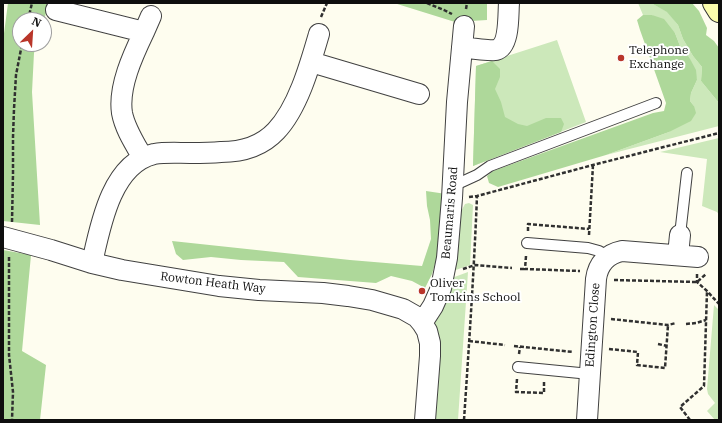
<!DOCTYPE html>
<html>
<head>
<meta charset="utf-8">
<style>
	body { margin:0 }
	#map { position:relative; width:722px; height:423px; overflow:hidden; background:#fefdef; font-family:"IBM Plex Serif",serif }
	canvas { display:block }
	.frame { position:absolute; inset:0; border:4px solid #0e0e0e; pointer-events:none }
	.north { position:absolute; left:12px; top:12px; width:40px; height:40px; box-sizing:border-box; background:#fff; border:1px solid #9f9f9f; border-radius:50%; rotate:25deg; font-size:11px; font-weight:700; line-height:16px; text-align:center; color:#0e0e0e }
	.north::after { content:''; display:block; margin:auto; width:14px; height:18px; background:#b9362a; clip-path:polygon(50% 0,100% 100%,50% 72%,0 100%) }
</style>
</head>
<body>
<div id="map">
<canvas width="722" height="423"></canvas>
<div class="frame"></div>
<div class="north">N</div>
</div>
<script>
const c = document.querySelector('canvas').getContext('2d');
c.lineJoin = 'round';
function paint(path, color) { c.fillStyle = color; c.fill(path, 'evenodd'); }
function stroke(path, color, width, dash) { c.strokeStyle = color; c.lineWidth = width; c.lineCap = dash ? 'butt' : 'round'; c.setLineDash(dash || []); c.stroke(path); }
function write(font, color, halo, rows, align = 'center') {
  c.font = font + ' "IBM Plex Serif",serif'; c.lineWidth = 4; c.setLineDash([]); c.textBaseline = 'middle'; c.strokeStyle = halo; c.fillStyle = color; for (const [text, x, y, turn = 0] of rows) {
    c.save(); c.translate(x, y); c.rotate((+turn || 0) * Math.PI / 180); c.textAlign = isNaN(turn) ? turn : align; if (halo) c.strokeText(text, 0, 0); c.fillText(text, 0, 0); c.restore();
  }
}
paint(new Path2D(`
	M638 3H651L668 12 678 25 683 39 693 56 702 67 701 81 719 103V126L606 155 669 132 694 106 690 101 691 93 697 80 689 57 680 46 675 33 652 15H643Z
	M557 40 586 122 473 166 476 66Z
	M719 138V215L717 212 702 206 707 159 660 152Z
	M469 203 473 205 470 265 450 272 456 221 465 204Z
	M468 272 458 420H434L435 318 449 279Z
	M714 305 719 310V420H715L707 411 715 403 708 394 707 389Z`), '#cce8ba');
paint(new Path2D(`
	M8 3H49L44 20H20V44H37L34 53 32 92 40 225 3 221V41Z
	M394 3H487V20L455 22Z
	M651 3H692L699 11 707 28 706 35 714 41 719 48V103L701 81 702 67 693 56 683 39 678 25 667 12Z
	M643 15H652L664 19 675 33 680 46 689 57 696 70 697 80 691 93 690 101 694 106 696 113 691 121 669 132 606 155 498 187 489 183 487 176 493 171 653 113 664 111 666 103 640 30 637 20Z
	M492 61 500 69V77L495 89 501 102 505 117 518 124 527 126 546 118H561L564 124 561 132 473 166 476 66Z
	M426 191 446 194 444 233 432 274 425 288 412 281 391 276 376 283 298 277 284 262 241 260 211 257 183 260 176 254 172 241 350 260 422 266 431 239 430 220 427 206Z
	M3 250 31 255 22 351 46 365 40 420H3Z`), '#aed89a');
const service = new Path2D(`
	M453 186 477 175 490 166 656 103
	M680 235 687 173
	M527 243 588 248 599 251 608 256
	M518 367 590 374`);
const minor = new Path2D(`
	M56 10 144 32C133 55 118 87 122 113 125 129 135 144 143 158
	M144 32 151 16
	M462 47C469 48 491 51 496 50 510 46 508 15 509 3
	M311 62 419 94
	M3 237 51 250 92 263 122 270 219 286 259 290 323 293 348 296 372 300 403 309 417 317 422 323 427 331 430 343V356L425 420
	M678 255 680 235
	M92 263C100 227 111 164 154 154 166 152 178 153 190 153 200 153 210 153 221 152 242 152 261 147 276 131 298 108 310 65 319 34
	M422 323 433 306 441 288 447 258 452 198 457 102 464 26
	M587 420 596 279C598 264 607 254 622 251L698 257`);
const secondary = new Path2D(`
	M714 3 719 11`);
stroke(service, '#414141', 12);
stroke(minor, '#414141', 22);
stroke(secondary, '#303030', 24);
stroke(new Path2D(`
	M427 3 444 10 452 14
	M466 9 467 3
	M321 17 327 3
	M28 20 32 3
	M469 197 477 196 593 165 719 133
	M12 222 13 174V137L14 109 16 75 22 44
	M528 231V224L589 229
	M589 235 593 165
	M526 256 525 269 580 271
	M9 257V355L13 392 12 420
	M463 269 475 265 512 268
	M520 269H525
	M697 274V282L707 291 719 304
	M614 280 697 282 706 274
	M611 319 668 325 676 323
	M686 324 696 323 706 320
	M469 341 505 345
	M658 344 667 346
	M514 346 573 352
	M609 349 638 352 637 365 665 368 668 325
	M519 354 520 347
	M517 379 516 392 544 393V382
	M464 420C469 345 474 271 477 196
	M690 420 680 407 704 386 707 291`), '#303030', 2.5, [4, 2]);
stroke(service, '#fff', 10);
stroke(minor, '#fff', 20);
stroke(secondary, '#fbfcad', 22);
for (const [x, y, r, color] of [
	[621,58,4,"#b9362a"],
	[422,291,4,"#b9362a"]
]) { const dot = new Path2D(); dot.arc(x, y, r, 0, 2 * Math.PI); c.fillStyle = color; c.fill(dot); stroke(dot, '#fff', 1.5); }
write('12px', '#0e0e0e', '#fff', [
	["Telephone",629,51],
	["Exchange",629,65],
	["Oliver",430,284],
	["Tomkins School",430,298]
], 'left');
write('12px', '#0e0e0e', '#fff', [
	["Beaumaris Road",450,213,-85],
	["Rowton Heath Way",213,283,7],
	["Edington Close",593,325,-86]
]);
</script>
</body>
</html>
